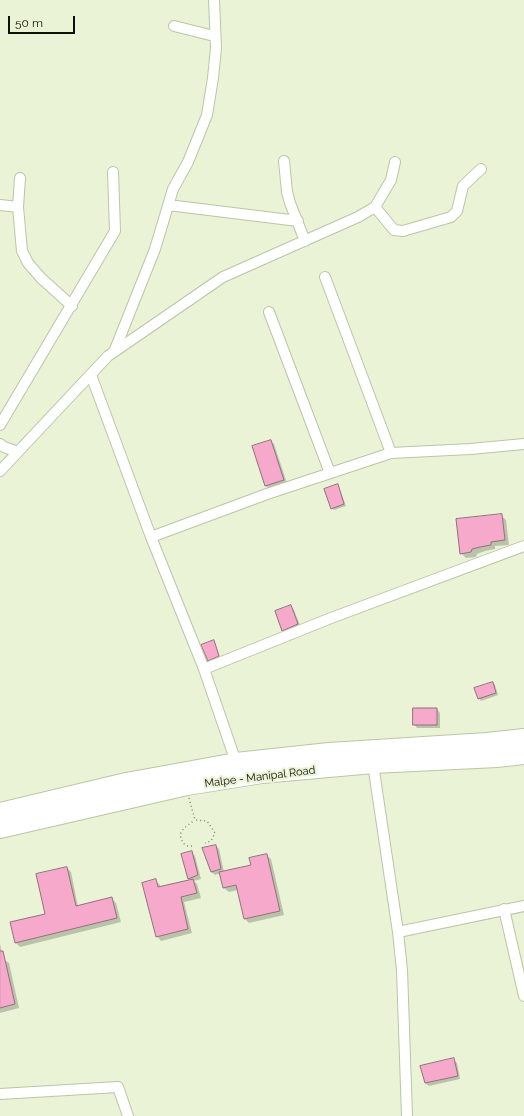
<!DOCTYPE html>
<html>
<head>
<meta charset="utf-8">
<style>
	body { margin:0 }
	#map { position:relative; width:524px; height:1116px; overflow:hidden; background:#eaf3d5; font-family:Raleway,sans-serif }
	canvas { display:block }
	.scale { position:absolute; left:8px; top:16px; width:67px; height:18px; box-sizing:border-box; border:2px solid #0d1006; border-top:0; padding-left:5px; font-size:12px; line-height:14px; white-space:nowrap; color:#0d1006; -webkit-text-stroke:3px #eaf3d5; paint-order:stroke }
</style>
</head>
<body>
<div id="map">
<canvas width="524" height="1116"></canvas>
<div class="scale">50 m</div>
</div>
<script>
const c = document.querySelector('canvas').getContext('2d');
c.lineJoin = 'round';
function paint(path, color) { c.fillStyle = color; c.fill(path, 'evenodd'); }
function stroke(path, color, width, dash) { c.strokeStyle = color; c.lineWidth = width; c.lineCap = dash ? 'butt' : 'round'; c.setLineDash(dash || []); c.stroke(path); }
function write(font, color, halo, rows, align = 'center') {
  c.font = font + ' Raleway,sans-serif'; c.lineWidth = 4; c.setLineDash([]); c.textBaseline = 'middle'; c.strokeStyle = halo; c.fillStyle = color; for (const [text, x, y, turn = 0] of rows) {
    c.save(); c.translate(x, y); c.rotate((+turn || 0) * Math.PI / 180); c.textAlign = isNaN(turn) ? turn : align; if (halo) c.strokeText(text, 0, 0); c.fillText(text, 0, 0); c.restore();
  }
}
paint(new Path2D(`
	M271 441 274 444 287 483 269 489 266 486Z
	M337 485 339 487 346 506 334 510 332 508Z
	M501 515 506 520 509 545 495 546V549L485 551 477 554 476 557 466 558 461 553Z
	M291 606 294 610 301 628 286 633 283 630Z
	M213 641 215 643 220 658 210 662 208 660Z
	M493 683 495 685 498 695 481 701 479 698Z
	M437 709 440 713V728H417L414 724Z
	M216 846 219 849 224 872 252 866 266 855 271 859 284 915 249 923 245 919 238 890 229 892 224 888 221 873 215 875 211 872Z
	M192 853 195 856 201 879 194 881 197 884 201 898 184 902 192 933 161 941 157 936 155 880 160 885V888L191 880 189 878Z
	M67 868 71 872 78 907 112 899 116 903 121 922 20 947 16 943 46 914Z
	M0 944 3 959 9 963 19 1008 0 1013Z
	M453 1059 457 1063 460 1079 429 1086 425 1083 422 1067Z`), '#0003');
const building = new Path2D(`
	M271 440 284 480 265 486 252 446Z
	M338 484 344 504 331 509 324 489Z
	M502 514 505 540 491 542V545L480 547 472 549 471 552 460 554 456 519Z
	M291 605 298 624 282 631 275 611Z
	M214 640 219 656 208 661 201 645Z
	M493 682 496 693 478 699 474 688Z
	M413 708H437V725H413Z
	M216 845 221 869 211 872 202 848Z
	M192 851 198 875 188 879 181 854Z
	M267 854 280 911 244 919 236 885 223 888 219 872 251 865 249 858Z
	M67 867 76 906 112 897 117 918 15 943 10 922 45 914 36 874Z
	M156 879 158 887 193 879 197 893 181 897 188 929 156 937 142 883Z
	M0 951H3L15 1004 0 1008Z
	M454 1058 458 1076 425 1083 420 1066Z`);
paint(building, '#f6a9cb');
stroke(building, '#8f717d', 1);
const street = new Path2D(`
	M174 26 214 36
	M284 161 287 192 290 203 305 241
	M20 178 18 207 22 251 28 263 41 278 72 306
	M0 205 18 207
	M168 205 298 221
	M375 207 394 230 403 231 451 217 457 211 463 186 481 169
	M325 277 391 453
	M269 312 330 473
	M114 352 155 249 173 189 188 162 207 115 213 78 216 48 214 0
	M91 375 151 537 204 669 236 762
	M0 425 115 231 113 172
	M0 444 4 447 18 452
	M0 471 108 356 223 277 358 217 375 207 391 180 395 162
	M151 537 267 494 391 453 470 449 524 444
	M204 669 331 618 524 546
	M373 764 398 932 402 970 407 1116
	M504 909 524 996
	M398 932 524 906
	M0 1094 118 1087 128 1116`);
const highway = new Path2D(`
	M0 812 126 782 236 762 329 752 487 742 524 738
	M0 829 187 786 262 774 373 764 497 758 524 755`);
stroke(street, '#bcc5a7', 12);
stroke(highway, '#bcc5a7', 20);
stroke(new Path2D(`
	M189 798 195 820 207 821 215 833 211 841 205 843
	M192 846H186C174 833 184 828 195 820`), '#818773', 1.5, [1, 3]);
stroke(street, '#fff', 10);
stroke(highway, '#fff', 18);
write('11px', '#0d1006', '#eaf3d5', [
	["Malpe - Manipal Road",260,777,-7]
]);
</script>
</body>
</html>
